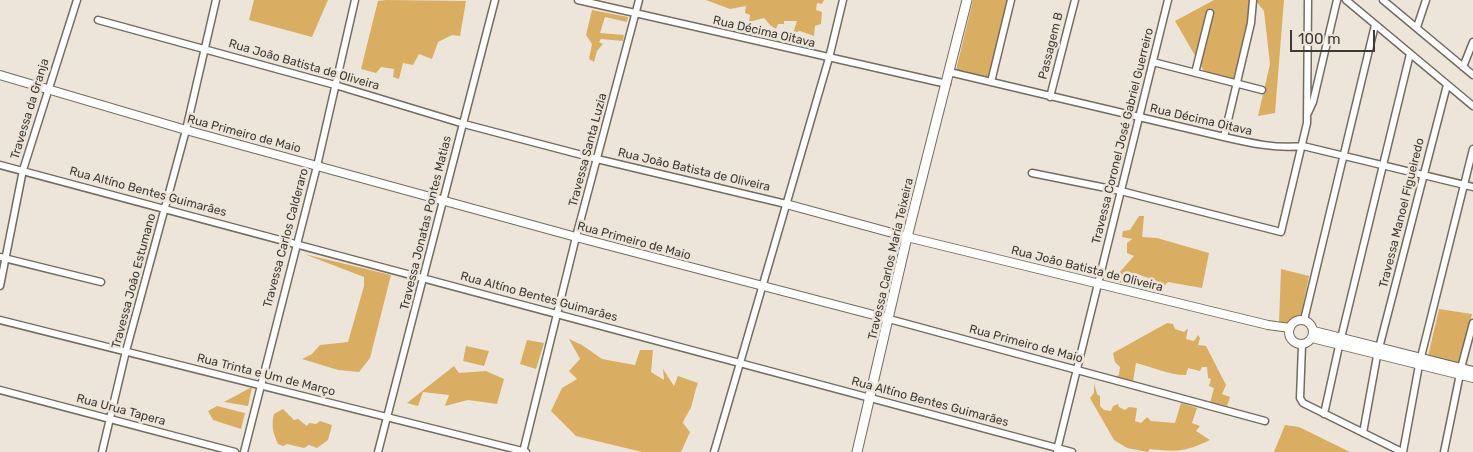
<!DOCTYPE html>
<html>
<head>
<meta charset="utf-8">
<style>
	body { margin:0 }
	#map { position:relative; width:1473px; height:452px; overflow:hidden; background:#ede5d9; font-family:Rubik,sans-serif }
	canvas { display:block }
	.scale { position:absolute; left:1290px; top:30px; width:85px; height:22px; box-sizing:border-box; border:2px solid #3e3b36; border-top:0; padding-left:6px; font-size:15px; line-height:18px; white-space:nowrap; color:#3e3b36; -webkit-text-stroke:4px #ede5d9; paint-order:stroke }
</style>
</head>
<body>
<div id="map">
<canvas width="1473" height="452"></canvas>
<div class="scale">100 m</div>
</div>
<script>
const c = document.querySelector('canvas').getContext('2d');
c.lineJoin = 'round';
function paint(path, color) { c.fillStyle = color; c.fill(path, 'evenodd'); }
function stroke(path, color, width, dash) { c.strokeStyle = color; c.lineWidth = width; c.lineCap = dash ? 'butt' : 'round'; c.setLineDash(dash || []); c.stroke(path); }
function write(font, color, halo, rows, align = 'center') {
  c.font = font + ' Rubik,sans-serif'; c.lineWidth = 5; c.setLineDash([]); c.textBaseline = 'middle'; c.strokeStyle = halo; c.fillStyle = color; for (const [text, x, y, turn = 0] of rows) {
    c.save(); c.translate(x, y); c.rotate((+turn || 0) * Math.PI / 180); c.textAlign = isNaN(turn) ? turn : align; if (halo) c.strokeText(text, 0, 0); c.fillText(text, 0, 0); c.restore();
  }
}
paint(new Path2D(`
	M254 0H328L312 37 249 20Z
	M386 0 466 1 460 36 452 35 438 42 432 59 419 54 413 65 403 63 399 79 393 77 394 69 381 67 376 73 361 69 378 1Z
	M706 0H824L822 4 817 3 816 10 822 12 821 24 815 26 814 36 800 31 793 33 797 21H784V24H778L776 29 770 25 764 18 749 22 750 15 745 13 746 6 730 9Z
	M973 0H1008L988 78 956 70Z
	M1214 0H1252L1250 25 1236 83 1204 75V71L1175 21Z
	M1255 0H1284L1275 113 1258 116 1270 64 1264 11Z
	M592 10 628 17 627 22 605 17 600 33 624 35 623 41 601 39 599 42 603 44 597 51 594 62 589 59 592 44 586 35Z
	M1139 216H1144L1142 237 1157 238 1209 253 1202 288 1168 282 1161 289 1155 287 1157 281 1134 273 1120 283 1117 275 1134 256 1127 253V243L1132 239 1122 237 1123 231 1130 230Z
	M304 254 391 275 370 358 359 372 338 370 302 359 312 354 320 345 348 342 364 286V277Z
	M1281 269 1309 276 1301 316 1287 324 1279 323Z
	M1439 309 1472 314 1461 364 1428 356Z
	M1167 323 1173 324 1175 329 1184 332 1188 328 1186 339 1194 341 1198 335 1200 338 1198 345 1206 346 1226 385 1222 394 1230 397 1227 406 1210 403 1214 388 1209 386 1211 379 1208 378 1207 367H1202L1200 371 1188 368 1186 375C1168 375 1153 367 1136 363L1133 382 1115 377 1119 375 1120 367 1115 362 1113 353Z
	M569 339 582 345 602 359 635 365 640 350H653L651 372 664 380 663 369 674 386 678 376 698 383C695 390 694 397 692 404 691 410 685 416 683 423L690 432 681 452H642L576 436 551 411 562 388 577 379 569 371 580 359Z
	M527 340 544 343 536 369 520 364Z
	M466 346 489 351 484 366 463 361Z
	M454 366 459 373 486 371 504 379 497 404 468 400 445 406 449 395 423 392 418 406 407 403Z
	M1094 383 1097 394 1100 396V406L1104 410 1111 411 1113 406 1118 404 1119 407 1125 410 1129 407 1137 408 1135 421 1141 423 1147 417 1151 421 1175 423 1181 403 1197 408 1192 423 1200 426 1196 431 1210 440C1185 452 1177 452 1150 449L1148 452 1127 448 1114 440 1090 398 1094 393Z
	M252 387 248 406 224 402Z
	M217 406 245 413 241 429 213 420 208 411Z
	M283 409 294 420 298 419 307 426 309 423 316 424 320 421 332 425 328 440 317 448 309 445 304 448 287 444 283 446 278 444C273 433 271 426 274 414Z
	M1285 425 1299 427 1350 452H1274Z`), '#d9ae63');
const minor = new Path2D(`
	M578 0 947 84
	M1346 0 1473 106
	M1383 0 1473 75
	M98 20 335 85 464 124 597 159 786 204
	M1417 27 1426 0
	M1153 62 1262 90
	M1463 67 1473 42
	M949 72 1224 137C1250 143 1276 149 1303 146L1473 187
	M1195 73 1210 13
	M991 82 1011 0
	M1050 97 1075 0
	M1307 115 1313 102 1337 0
	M1224 137 1251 23 1253 0
	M0 165 1072 452
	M1032 173 1121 191 1281 232 1307 123 1308 0
	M0 257 101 282
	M0 286 23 170 77 0
	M889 319 1265 421
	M0 320 526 452
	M1304 320 1375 25
	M1341 338 1410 54
	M1302 345 1300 398 1303 403 1402 452
	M1379 348 1447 85
	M1461 368 1473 323
	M0 390 235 452
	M1324 414 1339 346
	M1363 433 1377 356
	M1057 450 1168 0
	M102 452 126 351 186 130 216 0
	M244 452 317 166 355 0
	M378 452 495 0
	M523 452 576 237 639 0
	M714 452 829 58 843 0
	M1403 452 1419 365 1473 149
	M1444 452 1460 374`);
const tertiary = new Path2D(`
	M0 75 186 130 576 237 889 319
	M786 204 907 237 1268 325 1290 328
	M1289 332a12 12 0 1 1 24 0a12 12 0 1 1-24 0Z
	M1314 331 1473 371
	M1312 338 1473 378`);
const secondary = new Path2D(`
	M857 452 907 237 967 0`);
stroke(minor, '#736c62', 9);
stroke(tertiary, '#736c62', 10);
stroke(secondary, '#736c62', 11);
stroke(minor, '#fff', 6);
stroke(tertiary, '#fff', 8);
stroke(secondary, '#fff', 9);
write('12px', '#3e3b36', '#ede5d9', [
	["Rua Décima Oitava",764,32,13],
	["Passagem B",1051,46,-76],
	["Rua João Batista de Oliveira",304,65,16],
	["Travessa da Granja",30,109,-73],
	["Rua Décima Oitava",1201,120,13],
	["Rua Primeiro de Maio",244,134,15],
	["Travessa Coronel José Gabriel Guerreiro",1123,136,-76],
	["Travessa Santa Luzia",588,150,-75],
	["Rua João Batista de Oliveira",694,170,13],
	["Rua Altíno Bentes Guimarães",148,192,15],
	["Travessa Manoel Figueiredo",1402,213,-76],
	["Travessa Jonatas Pontes Matias",426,223,-76],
	["Travessa Carlos Calderaro",286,238,-75],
	["Rua Primeiro de Maio",634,241,15],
	["Travessa Carlos Maria Teixeira",891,259,-77],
	["Rua João Batista de Oliveira",1087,269,14],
	["Travessa João Estumano",134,281,-75],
	["Rua Altíno Bentes Guimarães",539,297,15],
	["Rua Primeiro de Maio",1026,344,15],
	["Rua Trinta e Um de Março",266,375,14],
	["Rua Altíno Bentes Guimarães",930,402,15],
	["Rua Urua Tapera",121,410,15]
]);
</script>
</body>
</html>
